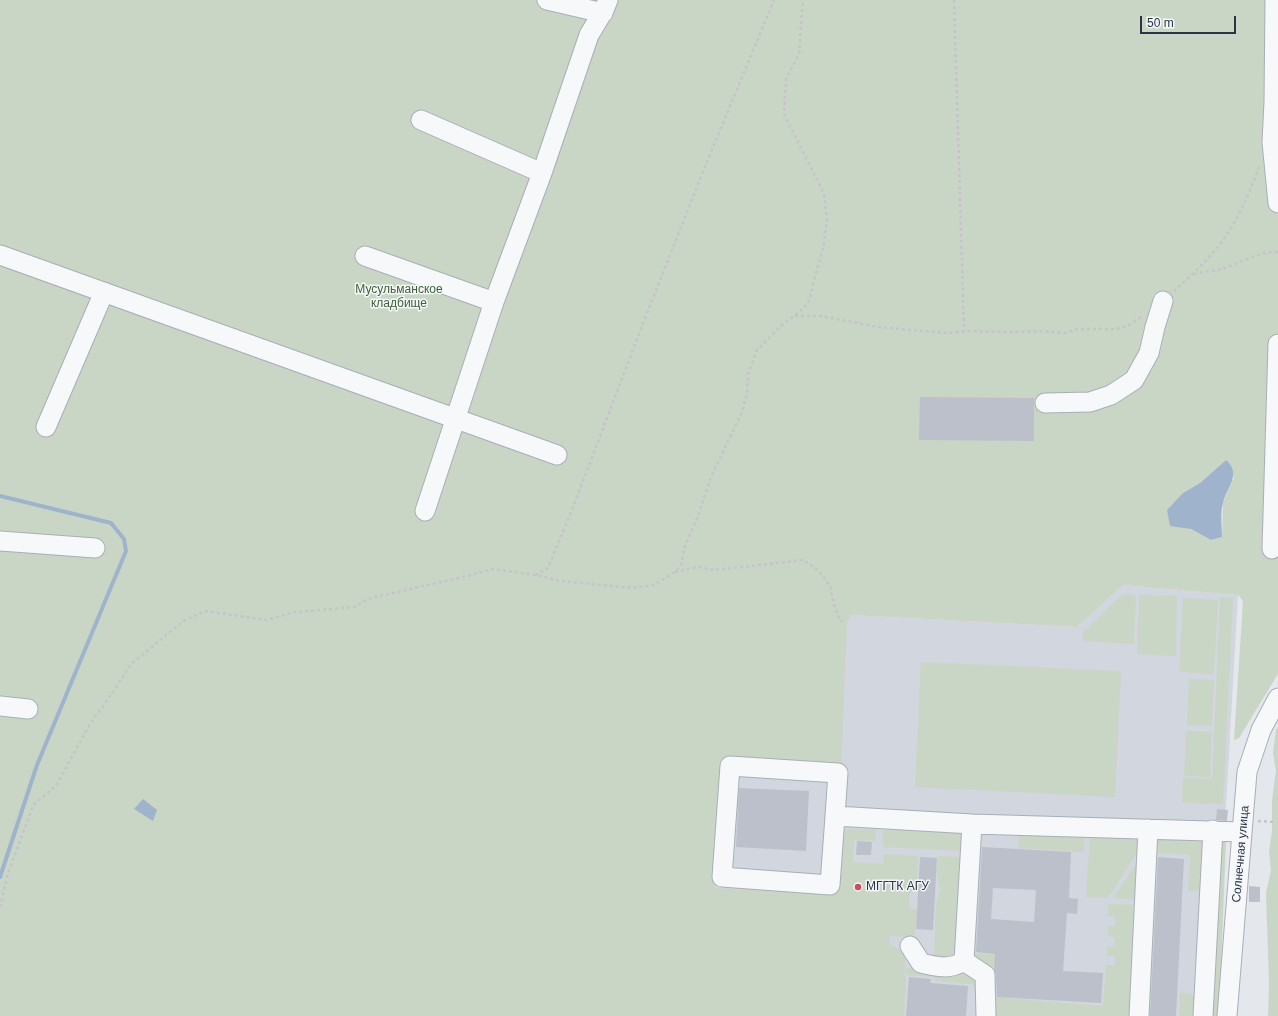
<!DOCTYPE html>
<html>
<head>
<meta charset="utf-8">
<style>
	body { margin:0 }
	#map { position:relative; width:1278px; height:1016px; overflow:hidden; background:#e4e7ec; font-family:Arial,sans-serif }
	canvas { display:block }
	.scale { position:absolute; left:1140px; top:16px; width:96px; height:18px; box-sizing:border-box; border:2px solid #2b3445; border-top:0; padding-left:5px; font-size:12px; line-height:14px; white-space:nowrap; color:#2b3445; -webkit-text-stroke:3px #f4f6f9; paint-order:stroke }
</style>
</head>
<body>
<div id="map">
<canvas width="1278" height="1016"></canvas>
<div class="scale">50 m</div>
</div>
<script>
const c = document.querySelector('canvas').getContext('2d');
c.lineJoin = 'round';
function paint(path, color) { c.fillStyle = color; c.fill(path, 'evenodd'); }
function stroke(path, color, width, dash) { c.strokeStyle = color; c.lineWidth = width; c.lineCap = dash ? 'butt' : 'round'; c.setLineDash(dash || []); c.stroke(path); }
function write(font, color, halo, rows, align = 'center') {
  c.font = font + ' Arial,sans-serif'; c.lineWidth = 3; c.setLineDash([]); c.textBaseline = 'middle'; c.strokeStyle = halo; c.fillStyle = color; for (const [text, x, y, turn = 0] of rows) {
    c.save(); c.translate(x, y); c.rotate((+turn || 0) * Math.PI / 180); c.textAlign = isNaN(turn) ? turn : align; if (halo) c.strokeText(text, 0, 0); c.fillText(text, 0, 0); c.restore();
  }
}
paint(new Path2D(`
	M1123 585 1238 595 1214 1016H492L850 615 1077 627Z`), '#d2d6de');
paint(new Path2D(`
	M0 0H1275L1278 203V674L1239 738 1234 740 1243 601 1238 595 1123 585 1077 627 850 615 847 624 841 770 722 764 715 888 835 894 838 835 844 829H876L875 841 854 840 853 862 883 864 884 854 918 856 917 891 910 892 909 908 917 909 915 933 912 937 890 936V944L904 952V957L906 962 904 975 906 977 904 1016H0ZM1226 460 1234 477 1223 503 1222 537 1211 540 1191 529 1183 493 1200 483Z
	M1123 594 1136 595 1134 644 1083 641V632Z
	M1139 595 1177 596 1176 656 1137 654Z
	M1220 597 1233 598 1223 804 1182 803 1183 778 1212 779Z
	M1183 598 1218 600 1214 674 1179 672Z
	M921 662 1121 671 1115 797 915 787Z
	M1189 679 1214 680 1212 726 1187 725Z
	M1278 727V1016H1268L1269 984 1266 893 1271 870 1269 851 1272 831V800L1276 771 1273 753 1276 730Z
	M1186 731 1212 732 1210 777 1184 776Z
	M883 830 958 832 963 836 964 851 883 847Z
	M1019 834 1084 836V852L1018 848Z
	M1090 836 1134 838 1144 842 1108 898 1086 897Z
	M1165 838 1202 840 1208 846 1201 889 1188 892 1190 855 1151 852C1154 844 1155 839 1165 838Z
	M1219 840 1226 841 1221 967 1222 993 1220 1016H1206Z
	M1143 854 1141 900 1113 898Z
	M938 856 963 857 957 958 934 957 936 904 940 889 937 877Z
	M1108 904 1140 905 1134 1016H987L977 988 971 984 936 981 933 977 905 975 906 969 973 953 1040 957V968L993 965 992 997 1103 1006 1106 965H1115V956H1107V947L1115 946 1114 937 1108 936V926H1115V917L1108 916Z
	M1180 993 1191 994 1195 998 1199 1016H1179Z`), '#c9d6c5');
paint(new Path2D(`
	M1226 460C1242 474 1227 487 1223 503 1220 513 1222 527 1222 537L1211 540 1191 529 1170 526 1167 510 1183 493 1200 483Z
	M143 799 157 810 153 821 134 809Z`), '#9fb4cc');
stroke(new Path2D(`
	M0 496 111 523 124 539 126 551 37 765 0 877`), '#9fb4cc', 4);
paint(new Path2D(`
	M920 397 1034 398V441L919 440Z
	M739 788 809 791 806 851 736 847Z
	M1217 809 1228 810 1227 821 1216 820Z
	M857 841 872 842 871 855H856Z
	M982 847 1071 852 1069 898 1078 899 1077 914 1067 913 1063 971 1103 973 1101 1003 997 997 996 975 994 969 995 954 976 952ZM993 888 1036 890 1034 922 991 919Z
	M920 857 937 858 933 930 916 929Z
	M1158 857 1184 859 1176 1016H1150Z
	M1249 886 1260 887V902H1249Z
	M909 977 931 979 930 983 968 986 966 1016H906Z`), '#bbc0ca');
const minor = new Path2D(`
	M547 0 603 13
	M1275 0 1274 102 1272 142 1278 203
	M421 120 542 173
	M0 255 557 455
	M365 256 494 302
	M1045 403 1090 402 1111 395 1134 380 1149 353 1155 327 1163 301
	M46 427 104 292
	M425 511 494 302 542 173 589 35 604 10 608 0
	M0 541 95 548
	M1272 549 1278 344
	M0 706 28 709
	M835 816 830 885 722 877 730 766 838 773 835 816 972 824 1242 832
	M910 946 921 963C937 967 950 970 964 961L972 824
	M964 961 985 975 986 1016
	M1139 1016 1148 829
	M1203 1016 1213 830
	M1227 1016 1247 772 1261 730 1278 698`);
stroke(minor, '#a9aeb7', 21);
stroke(new Path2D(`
	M954 0 964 331
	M1194 274C1203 272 1213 271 1222 269 1241 263 1258 251 1278 252
	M1174 291C1190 277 1207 261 1221 243 1238 220 1249 194 1259 167
	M795 316H821L878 327 945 333 970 331 1015 332 1038 331 1064 333 1078 329H1116L1129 325 1141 317
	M675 572 698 567 715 570 803 560 818 570 830 586 834 605 840 620 843 621
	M535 575 548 568 575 502 642 326 704 169 774 0
	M1258 821 1276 822
	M0 907 8 873 34 804 56 786 90 724 113 692 131 664 153 646 182 622 205 611 266 620 295 612 355 607 367 599 467 576 492 569 535 575 561 581 632 588 654 585 675 572 681 565 685 546 696 521 711 477 742 412 747 394 748 374 757 350 783 324 803 309 810 299 814 280 823 249 827 219 824 194 784 114 786 79 799 54 803 0`), '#c2c5cb', 2.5, [3, 3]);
stroke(minor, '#f7f8fa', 19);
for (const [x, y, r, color] of [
	[858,887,4,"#d1495b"]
]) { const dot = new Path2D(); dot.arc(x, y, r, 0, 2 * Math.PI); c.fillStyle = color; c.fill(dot); stroke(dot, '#f4f6f9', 1.5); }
write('12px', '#3f6138', '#f4f6f9', [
	["Мусульманское",399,290],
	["кладбище",399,304]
]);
write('12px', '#2b3445', '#f4f6f9', [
	["Солнечная улица",1241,854,-85]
]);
write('12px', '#2b3445', '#f4f6f9', [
	["МГГТК АГУ",866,887]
], 'left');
</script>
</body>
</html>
